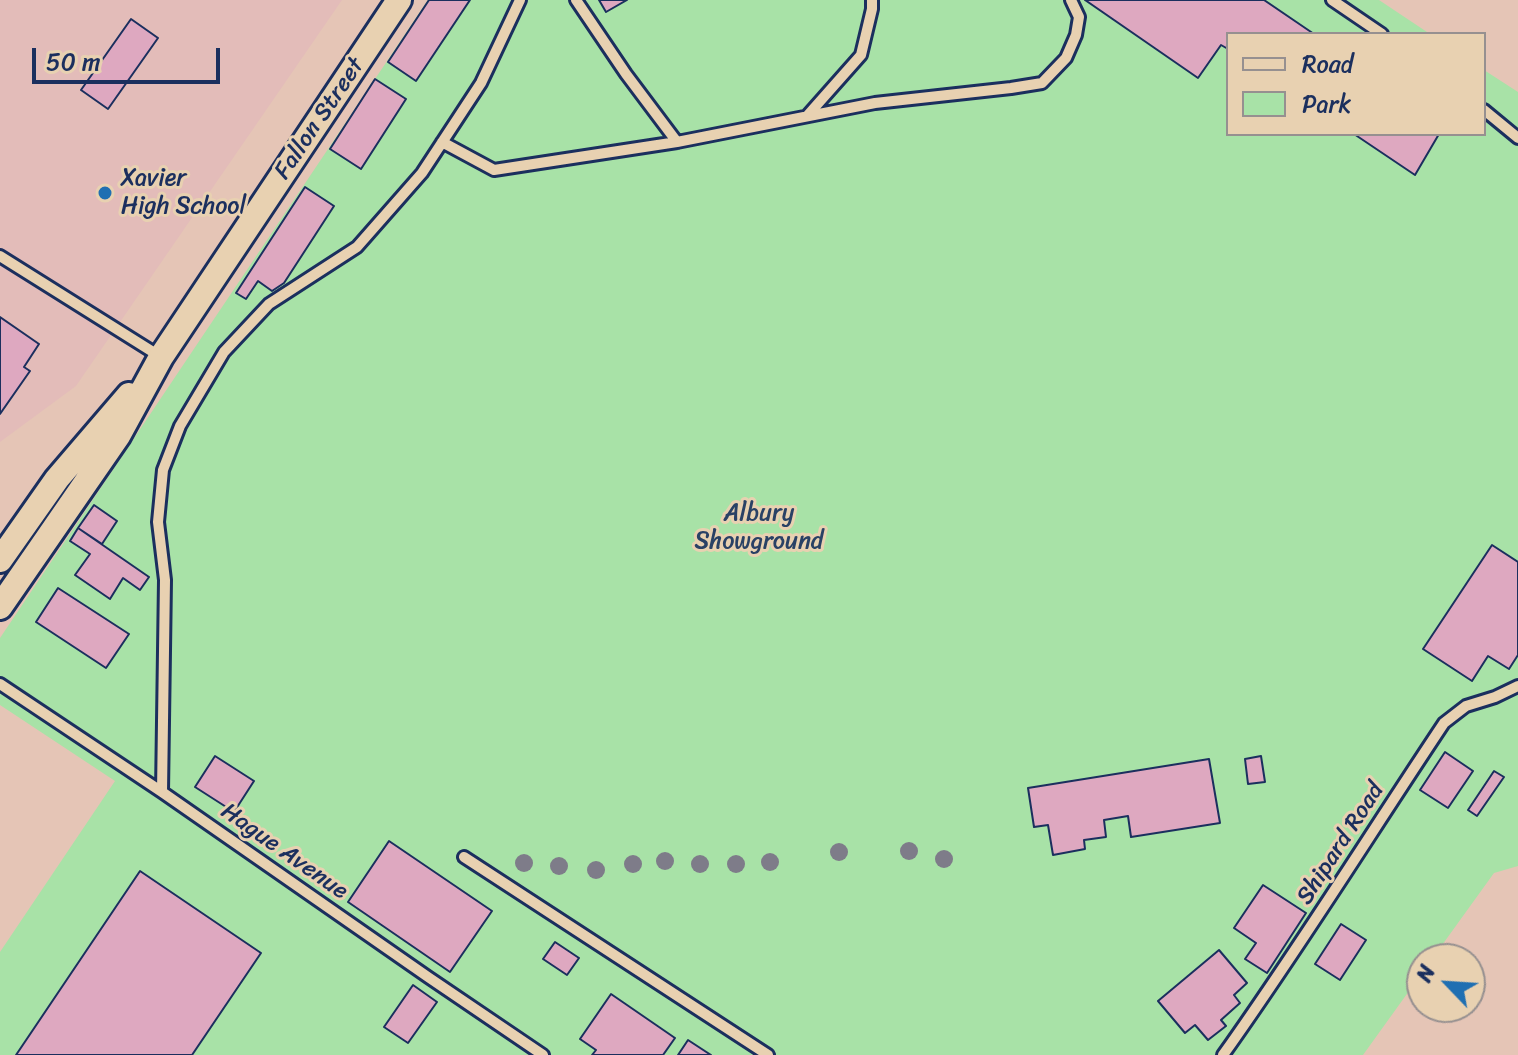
<!DOCTYPE html>
<html>
<head>
<meta charset="utf-8">
<style>
	body { margin:0 }
	#map { position:relative; width:1518px; height:1055px; overflow:hidden; background:#e5c5b6; font-family:Sriracha,sans-serif }
	canvas { display:block }
	.legend { position:absolute; left:1226px; top:32px; width:260px; height:104px; box-sizing:border-box; background:#e8d1b1; border:2px solid #969090; margin:0; padding:10px 14px; list-style:none; font-size:24px; color:#1b2f5e }
	.legend li { display:flex; align-items:center; gap:16px; height:40px }
	.legend b { width:40px; border:2px solid #969090 }
	.north { position:absolute; left:1406px; top:943px; width:80px; height:80px; box-sizing:border-box; background:#e8d1b1; border:2px solid #969090; border-radius:50%; rotate:295deg; font-size:22px; font-weight:700; line-height:32px; text-align:center; color:#1b2f5e }
	.north::after { content:''; display:block; margin:auto; width:28px; height:36px; background:#1f6fb2; clip-path:polygon(50% 0,100% 100%,50% 72%,0 100%) }
	.scale { position:absolute; left:32px; top:48px; width:188px; height:36px; box-sizing:border-box; border:4px solid #1b2f5e; border-top:0; padding-left:10px; font-size:24px; line-height:28px; white-space:nowrap; color:#1b2f5e; -webkit-text-stroke:6px #e8d1b1; paint-order:stroke }
</style>
</head>
<body>
<div id="map">
<canvas width="1518" height="1055"></canvas>
<ul class="legend">
<li><b style="height:10px;background:#e8d1b1"></b>Road</li>
<li><b style="height:22px;background:#a8e2a7"></b>Park</li>
</ul>
<div class="north">N</div>
<div class="scale">50 m</div>
</div>
<script>
const c = document.querySelector('canvas').getContext('2d');
c.lineJoin = 'round';
function paint(path, color) { c.fillStyle = color; c.fill(path, 'evenodd'); }
function stroke(path, color, width, dash) { c.strokeStyle = color; c.lineWidth = width; c.lineCap = dash ? 'butt' : 'round'; c.setLineDash(dash || []); c.stroke(path); }
function write(font, color, halo, rows, align = 'center') {
  c.font = font + ' Sriracha,sans-serif'; c.lineWidth = 6; c.setLineDash([]); c.textBaseline = 'middle'; c.strokeStyle = halo; c.fillStyle = color; for (const [text, x, y, turn = 0] of rows) {
    c.save(); c.translate(x, y); c.rotate((+turn || 0) * Math.PI / 180); c.textAlign = isNaN(turn) ? turn : align; if (halo) c.strokeText(text, 0, 0); c.fillText(text, 0, 0); c.restore();
  }
}
paint(new Path2D(`
	M0 0H342L76 386 0 442Z`), '#e3bcb9');
paint(new Path2D(`
	M428 0H1379L1430 34H1228V134H1484V70L1518 92V866L1494 873 1432 959H1422V973L1363 1055H0V952L115 781 0 705V638Z`), '#a8e2a7');
const building = new Path2D(`
	M429 0H470L416 81 388 62Z
	M599 0H627L606 12Z
	M1085 0H1264L1314 34H1228V49L1221 45 1198 78Z
	M131 19 158 38 108 109 81 90Z
	M375 79 406 99 361 169 330 149Z
	M1354 134H1439L1415 175Z
	M305 187 334 206 284 283 272 291 258 281 246 299 236 293Z
	M0 317 39 344 24 367 30 371 0 414Z
	M94 505 117 521 102 544 78 528Z
	M78 528 149 577 140 590 123 578 110 599 75 575 90 554 70 541Z
	M1492 545 1518 562V655L1509 669 1488 656 1472 681 1423 649Z
	M58 588 129 634 106 668 36 622Z
	M1445 752 1473 771 1448 808 1420 790Z
	M215 756 254 781 234 812 195 787Z
	M1261 756 1265 782 1248 784 1245 759Z
	M1209 759 1220 823 1131 837 1128 816 1104 820 1106 837 1084 840 1085 849 1053 855 1048 825 1034 827 1028 788Z
	M1494 771 1504 777 1477 816 1468 810Z
	M389 841 492 911 450 972 348 902Z
	M140 871 261 953 192 1055H16Z
	M1263 885 1306 913 1267 973 1245 959 1256 943 1234 928Z
	M1341 924 1366 940 1340 980 1315 964Z
	M555 942 579 958 567 975 543 959Z
	M1219 950 1247 983 1234 995 1240 1003 1221 1020 1226 1026 1208 1040 1195 1025 1185 1033 1158 1001Z
	M413 985 437 1002 408 1043 384 1027Z
	M611 994 675 1038 663 1055H592L596 1050 580 1039Z
	M688 1040 711 1055H678Z`);
paint(building, '#dea8c0');
stroke(building, '#1b2f5e', 2);
const service = new Path2D(`
	M576 0 626 74 677 142
	M1332 0 1382 34
	M1484 110 1518 138
	M807 116 861 55 872 9V0
	M442 142 494 170 677 142 875 103 1011 88 1042 83 1066 58 1076 35 1079 17 1071 0
	M0 256 161 357
	M0 684 162 792 428 977 543 1055
	M162 792 165 580 158 522 163 470 180 426 224 352 269 304 357 247 422 173 481 83 520 0
	M464 857 768 1055
	M1223 1055C1300 947 1370 834 1444 723L1466 706 1495 697 1518 686`);
const tertiary = new Path2D(`
	M0 560 57 479 129 395
	M0 607 118 436 161 357 399 0`);
stroke(service, '#1b2f5e', 16);
stroke(tertiary, '#1b2f5e', 30);
stroke(service, '#e8d1b1', 10);
stroke(tertiary, '#e8d1b1', 24);
c.fillStyle = '#7e7c89';
for (const [x, y] of [
	[909,851],
	[839,852],
	[944,859],
	[665,861],
	[770,862],
	[524,863],
	[633,864],
	[700,864],
	[736,864],
	[559,866],
	[596,870]
]) { c.beginPath(); c.arc(x, y, 9, 0, 2 * Math.PI); c.fill(); }
for (const [x, y, r, color] of [
	[105,193,8,"#1f6fb2"]
]) { const dot = new Path2D(); dot.arc(x, y, r, 0, 2 * Math.PI); c.fillStyle = color; c.fill(dot); stroke(dot, '#e8d1b1', 3); }
write('24px', '#1b2f5e', '#e8d1b1', [
	["Fallon Street",320,119,-56],
	["Shipard Road",1341,844,-57],
	["Hague Avenue",284,852,35]
]);
write('24px', '#1b2f5e', '#e8d1b1', [
	["Xavier",121,179],
	["High School",121,207]
], 'left');
write('24px', '#294165', '#e8d1b1', [
	["Albury",759,514],
	["Showground",759,542]
]);
</script>
</body>
</html>
